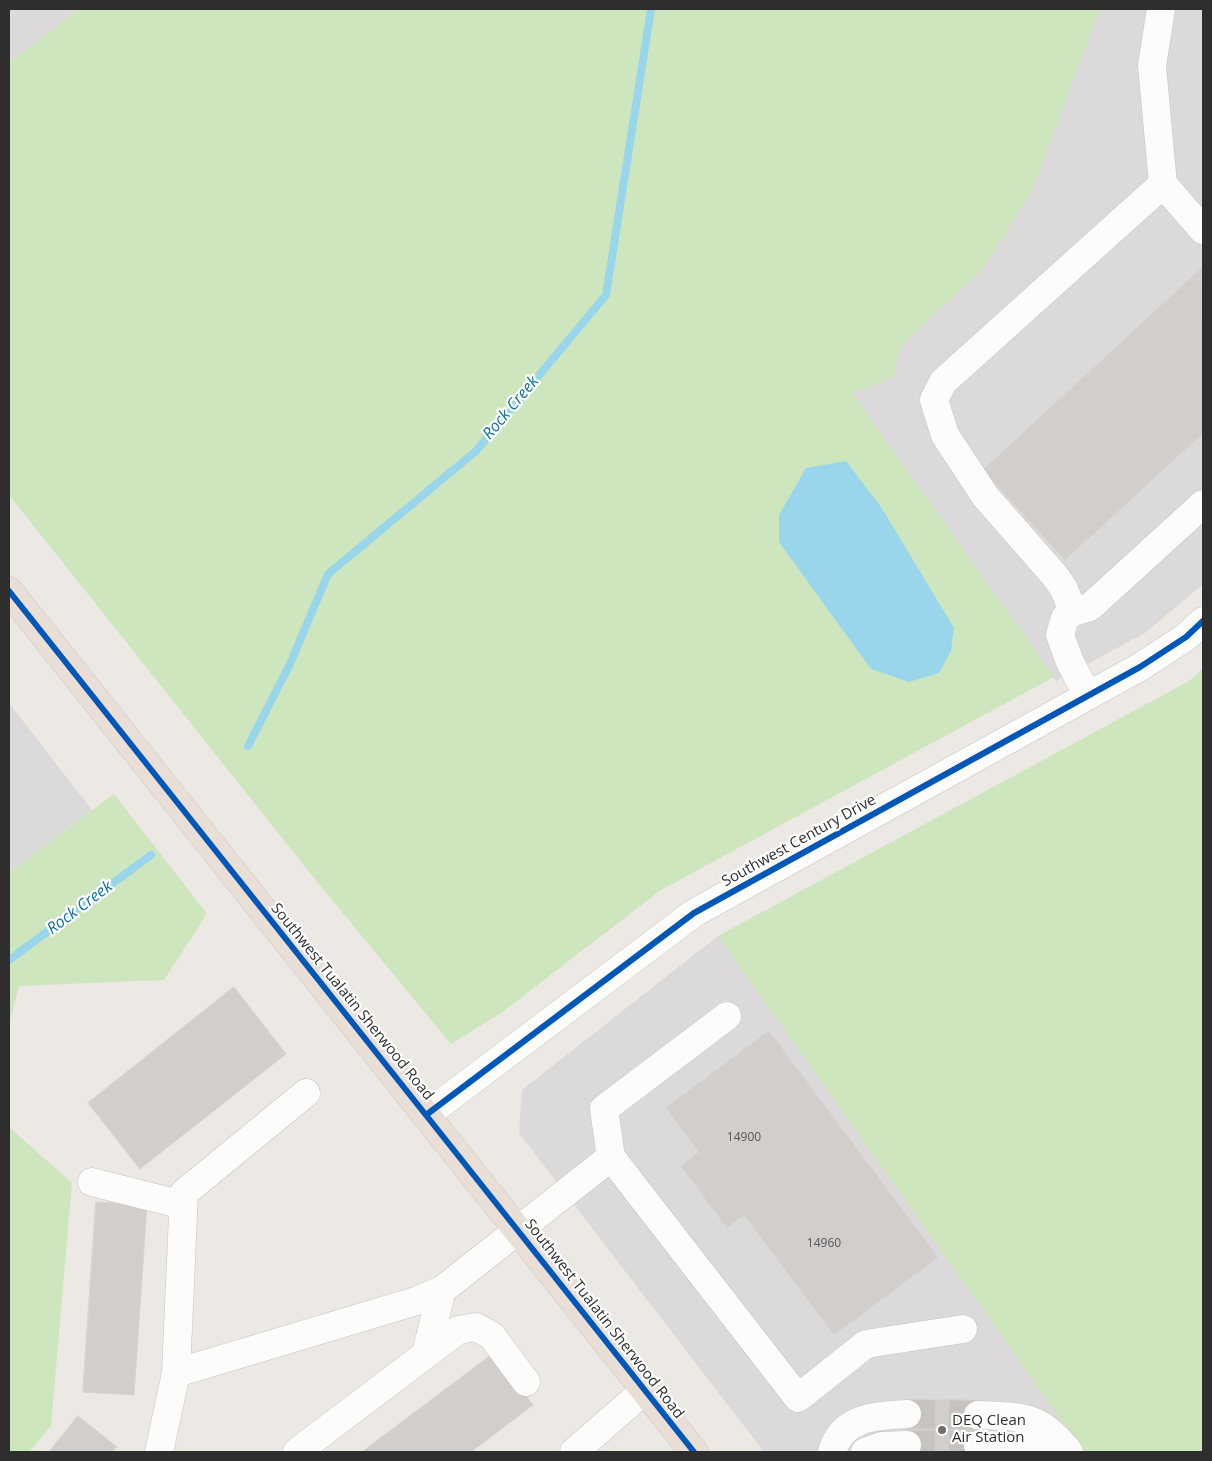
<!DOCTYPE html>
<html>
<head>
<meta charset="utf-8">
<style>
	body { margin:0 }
	#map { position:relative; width:1212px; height:1461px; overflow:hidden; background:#ece8e4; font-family:"Open Sans",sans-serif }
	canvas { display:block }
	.frame { position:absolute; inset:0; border:10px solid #2e2e2e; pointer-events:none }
</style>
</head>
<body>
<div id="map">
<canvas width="1212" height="1461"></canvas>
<div class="frame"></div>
</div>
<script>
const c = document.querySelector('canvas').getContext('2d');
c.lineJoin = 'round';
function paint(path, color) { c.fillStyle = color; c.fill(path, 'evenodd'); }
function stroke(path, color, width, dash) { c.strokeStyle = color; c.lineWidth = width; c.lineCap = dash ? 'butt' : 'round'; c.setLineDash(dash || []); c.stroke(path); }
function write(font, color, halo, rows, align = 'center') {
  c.font = font + ' "Open Sans",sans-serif'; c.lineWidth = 4.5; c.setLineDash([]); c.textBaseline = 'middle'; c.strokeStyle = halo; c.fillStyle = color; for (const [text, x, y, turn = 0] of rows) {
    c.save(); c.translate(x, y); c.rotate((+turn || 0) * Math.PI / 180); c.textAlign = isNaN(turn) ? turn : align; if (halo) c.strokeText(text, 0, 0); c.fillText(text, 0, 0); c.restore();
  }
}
paint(new Path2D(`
	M9 9H79L9 62Z
	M1083 9H1203V584L1145 633 1056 681 825 357Z
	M9 703 92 810 9 873Z
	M718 936 1084 1452H764L519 1133 522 1090Z`), '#dcd9db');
paint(new Path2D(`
	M79 9H1100L1032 191 980 272 906 340 897 358 894 377 852 393 1054 677 661 890 501 1013 451 1044 318 883 9 495V62Z
	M1203 668V1452H1084L718 936 1189 681Z
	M114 794 207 914 164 980 19 986 9 1025V873Z
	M9 1127 72 1183 51 1426 29 1452H9Z`), '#cee6be');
paint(new Path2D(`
	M846 461 881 507 954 628 951 651 939 673 909 682 871 669 779 542V515L806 468Z`), '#99d6ec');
stroke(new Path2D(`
	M248 746 290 664 328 574 476 451 606 295 651 9
	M9 960 151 855`), '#99d6ec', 8);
const building = new Path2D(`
	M1202 268 1203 433 1065 560 983 470Z
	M234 987 286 1054 140 1169 88 1103Z
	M769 1031 938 1257 834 1335 744 1215 727 1228 681 1166 699 1152 666 1108Z
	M96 1202 147 1205 134 1395 83 1392Z
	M494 1353 533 1405 471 1452H362Z
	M907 1399 978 1400V1452H907Z
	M78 1416 117 1447 112 1452H49Z`);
paint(building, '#d1cecb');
stroke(building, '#d7d4d0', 1);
stroke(new Path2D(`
	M907 1414 978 1415
	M907 1445H978`), '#c6c3c0', 28, [28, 14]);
const minor = new Path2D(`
	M1161 9 1152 66 1163 184
	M1073 612 1064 589 1055 576 985 496 945 435 934 400 943 382 1163 184 1203 230
	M1088 696 1070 662 1060 635 1065 618 1073 612 1090 607 1203 504
	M426 1115 694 913 1140 667 1186 637 1203 621
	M611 1157 604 1109 727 1016
	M92 1182 183 1205
	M426 1353 442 1290
	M176 1373 184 1193 306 1093
	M978 1415C1023 1417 1039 1414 1069 1452
	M978 1445 1030 1446 1047 1452
	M159 1452 176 1373 416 1301 442 1290 611 1157 798 1398 866 1344 963 1329
	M297 1452 458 1330 476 1327 492 1336 526 1382
	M574 1452 645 1390
	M832 1452C842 1416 877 1416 907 1414
	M865 1452 882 1446 907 1445`);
const highway = new Path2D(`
	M9 591 694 1452`);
stroke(minor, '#c5c4c5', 29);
stroke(highway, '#c6c5c4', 29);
stroke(minor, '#fcfcfb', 28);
stroke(highway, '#eadfd6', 28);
stroke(new Path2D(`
	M9 591 694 1452
	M426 1115 694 913 1140 667 1186 637 1203 621`), '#0057b8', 6);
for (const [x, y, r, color] of [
	[942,1430,5,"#706f6e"]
]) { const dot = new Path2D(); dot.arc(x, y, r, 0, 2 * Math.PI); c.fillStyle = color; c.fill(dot); stroke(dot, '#fff', 2); }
write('12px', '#585857', null, [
	["14900",744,1138],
	["14960",824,1244]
]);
write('15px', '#2e2e2e', '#fff', [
	["Southwest Century Drive",799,841,-29],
	["Southwest Tualatin Sherwood Road",352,1002,51],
	["Southwest Tualatin Sherwood Road",604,1319,52]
]);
write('15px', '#2e2e2e', '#fff', [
	["DEQ Clean",952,1421],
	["Air Station",952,1438]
], 'left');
write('italic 16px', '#0d6fa3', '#fff', [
	["Rock Creek",511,408,-50],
	["Rock Creek",80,908,-37]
]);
</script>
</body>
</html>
